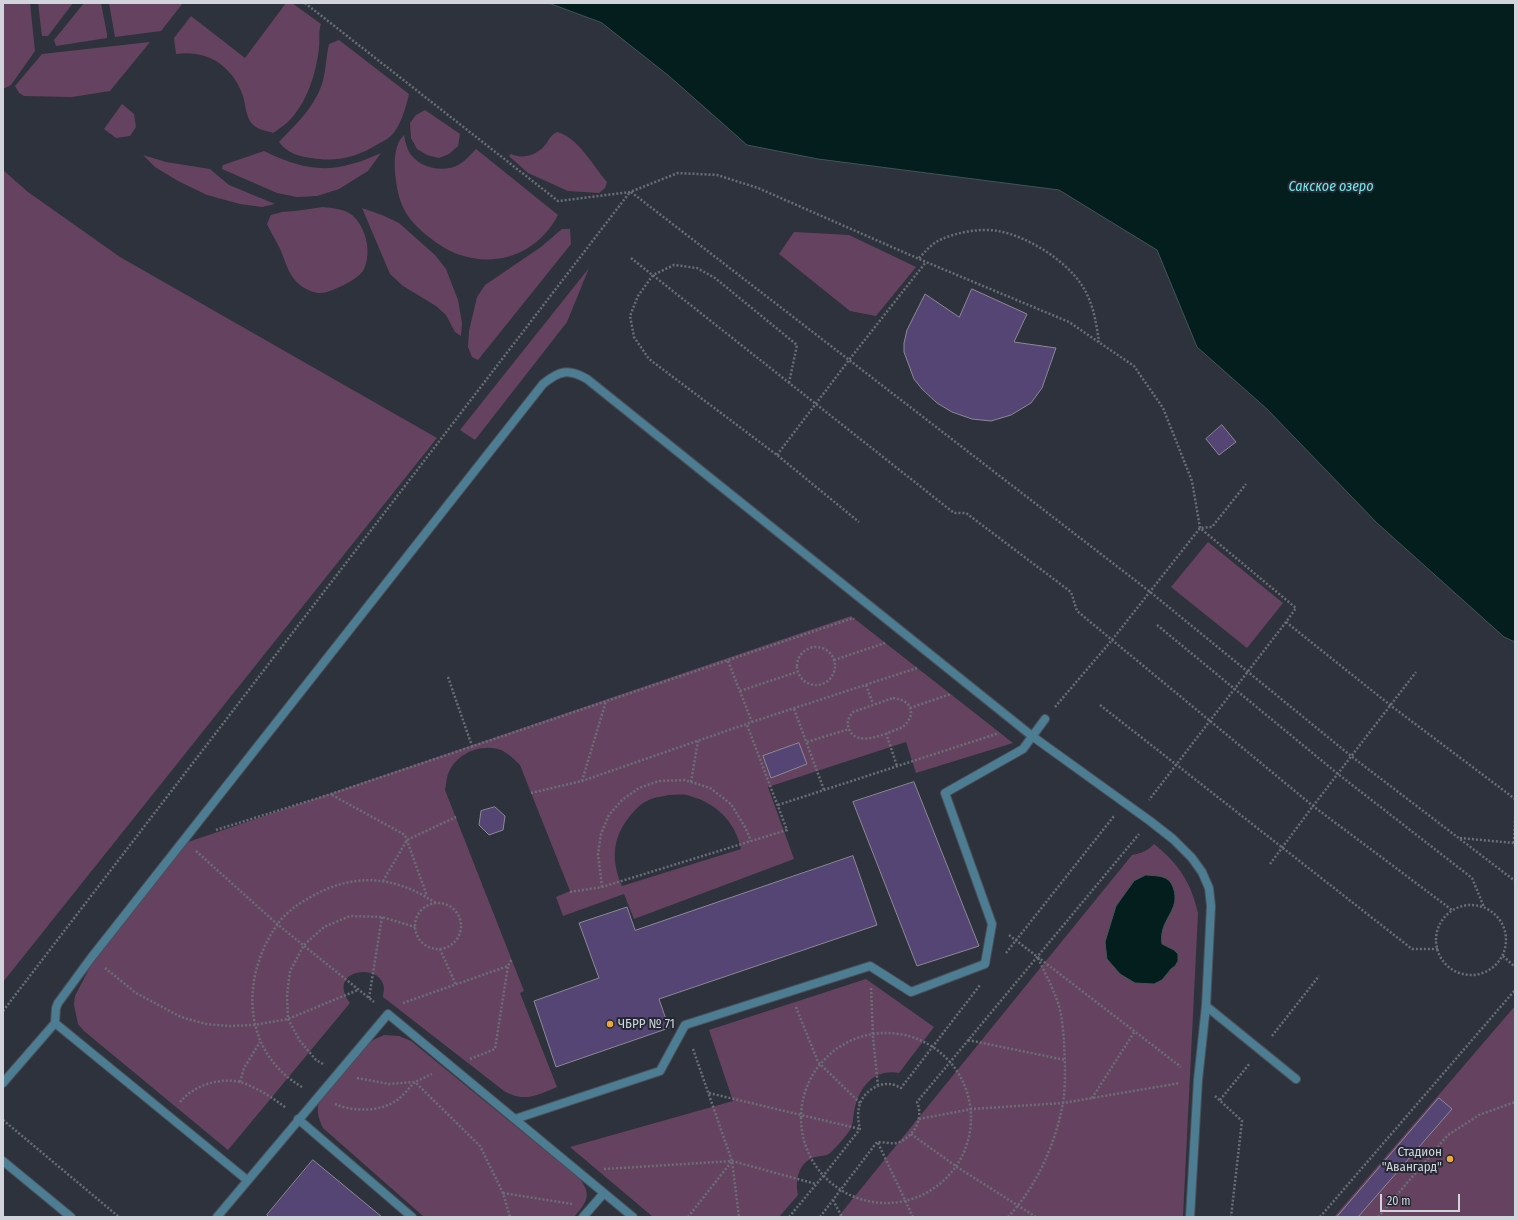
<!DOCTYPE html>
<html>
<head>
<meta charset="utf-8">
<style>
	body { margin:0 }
	#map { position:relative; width:1518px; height:1220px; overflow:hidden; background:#2d323c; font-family:"Fira Sans Condensed",sans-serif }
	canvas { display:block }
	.frame { position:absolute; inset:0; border:4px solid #d1d4da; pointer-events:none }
	.scale { position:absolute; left:1380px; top:1194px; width:80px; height:18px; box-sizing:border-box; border:2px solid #d1d4da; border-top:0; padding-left:5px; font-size:12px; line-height:14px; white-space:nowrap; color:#d1d4da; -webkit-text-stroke:3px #242832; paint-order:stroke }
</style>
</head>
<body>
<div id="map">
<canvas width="1518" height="1220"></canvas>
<div class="frame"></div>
<div class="scale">20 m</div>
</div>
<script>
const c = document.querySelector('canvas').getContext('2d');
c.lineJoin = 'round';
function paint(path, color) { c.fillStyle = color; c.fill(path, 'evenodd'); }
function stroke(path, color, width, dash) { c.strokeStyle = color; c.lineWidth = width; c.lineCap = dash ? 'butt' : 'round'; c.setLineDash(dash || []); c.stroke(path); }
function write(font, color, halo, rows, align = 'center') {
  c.font = font + ' "Fira Sans Condensed",sans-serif'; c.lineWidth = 4; c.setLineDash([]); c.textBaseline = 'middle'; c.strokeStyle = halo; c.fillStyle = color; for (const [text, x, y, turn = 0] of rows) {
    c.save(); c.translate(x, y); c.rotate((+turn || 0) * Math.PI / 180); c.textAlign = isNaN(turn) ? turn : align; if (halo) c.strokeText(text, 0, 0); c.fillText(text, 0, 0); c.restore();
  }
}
paint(new Path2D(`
	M3 3H30L35 51 11 85 3 89Z
	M38 3H73L48 36H42Z
	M84 3H101L107 34V38L56 46 54 40Z
	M109 3H183L161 31 115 37Z
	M286 3H292L321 24C318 32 320 40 319 48 316 74 307 103 288 122 284 126 278 129 273 133 268 131 260 130 256 127 246 121 246 106 243 96 233 66 207 49 176 54L174 38 191 16 245 58Z
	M339 40 409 94C406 107 402 121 395 131 391 137 384 141 378 144 355 158 337 162 311 158 298 156 287 153 279 142 297 123 315 107 323 81 326 69 326 56 329 44Z
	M150 42 110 91 72 97 24 96 19 93 15 86 42 54Z
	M122 104 134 114 136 127 130 136 116 138 104 129Z
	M425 110 460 134 458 146 449 154 439 158 427 155 417 149 411 138 410 123 416 115Z
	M557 132C578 137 593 166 607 182L605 188 599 193 568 191 528 173 509 156 511 154C523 160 539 154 546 144 550 138 551 135 557 132Z
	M404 135C405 140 406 145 408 150 417 168 443 174 460 164 466 160 471 154 476 149L558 215C531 266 471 273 429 237 419 229 408 219 403 207 398 197 396 183 395 172 394 160 395 143 404 135Z
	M264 151C309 173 335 174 381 153L368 171 339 189 317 196 297 197 277 193 222 169 223 165Z
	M143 155 166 162 210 169 229 185 275 204 262 207 240 204 207 195 178 181 155 167Z
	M3 170 28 192 120 257 437 438 3 982Z
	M323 207C333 208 344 209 352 215 366 227 372 252 364 269 360 279 330 293 320 293 313 293 305 289 300 285 289 276 286 264 281 251 277 242 271 233 267 224L271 215 282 212 295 211Z
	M362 208 382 215 399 223 435 255 446 269 458 300 462 323 461 336 455 332 446 315 436 306 403 286 390 274Z
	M562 229H570L571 244 478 360 472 357 468 347 469 331 477 297 485 285 541 247Z
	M794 232 849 235 916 267 876 316 850 311 779 254Z
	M589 268 567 322 475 440 460 430Z
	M1208 542 1283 603 1247 648 1171 587Z
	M851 616 1013 743 916 773 906 742 768 787 794 859 634 919 624 894 563 916 556 897 570 891 520 765C514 759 509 754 501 750 480 742 452 755 447 778 446 782 446 786 445 790L524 991 520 993 557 1087C537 1095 525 1103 504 1091L383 997C383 994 384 990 384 988 381 961 325 970 350 1003L228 1150 84 1031 78 1024 74 1005 75 996 91 965 188 842ZM668 795C674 795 681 794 687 795 691 796 695 798 699 799 721 808 736 825 741 849L622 886C611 861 612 839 629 817 634 811 640 804 647 801 653 797 662 797 668 795Z
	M1154 844C1178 863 1191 882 1198 913L1183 1217H838L1132 855C1142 853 1147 851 1154 844Z
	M866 979 934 1027 899 1073C873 1068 858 1089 854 1112 853 1117 853 1126 850 1130 847 1135 832 1153 827 1155 823 1156 819 1156 815 1157 798 1162 795 1181 798 1195L779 1217H653L570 1147 733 1101 709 1030Z
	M1515 1006V1217H1334Z
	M384 1035 399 1036 411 1041 579 1178C593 1195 586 1203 574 1217H424L323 1128C320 1121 317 1115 318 1107 320 1096 362 1046 373 1040 376 1038 381 1037 384 1035Z`), '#654360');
const water = new Path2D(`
	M549 3H1515V642L1504 637 1377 523 1267 409 1197 347 1157 250 1059 190 818 159 747 145 669 76 602 23Z
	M1146 875C1157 876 1169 875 1173 887 1182 911 1158 919 1162 944L1174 950 1178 954V961L1175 966 1171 969 1162 980 1154 984 1135 983 1120 974 1107 959 1105 942 1116 906 1134 881Z`);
paint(water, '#041d1d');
stroke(water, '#425456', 1);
const building = new Path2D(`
	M972 289 1027 314 1014 342 1056 348 1042 388 1031 403 1011 415 991 421 972 419 952 412 937 403 922 389 914 379 904 352V343L907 330 925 294 959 317Z
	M1222 425 1236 442 1219 455 1206 439Z
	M799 743 807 764 771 778 763 756Z
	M914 782 979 946 917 966 853 802Z
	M495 807 505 816 503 830 489 835 479 825 481 811Z
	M853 856 877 925 659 999 669 1028 556 1067 534 1001 599 978 579 923 627 907 635 930Z
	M1439 1098 1452 1109 1358 1217H1337Z
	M313 1160 382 1217H269L267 1215Z`);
paint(building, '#554574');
stroke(building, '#8c8895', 1);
const service = new Path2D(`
	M1206 1006 1296 1079
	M55 1023 247 1180
	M3 1083 55 1023 56 1008 58 1003 91 958 543 384C559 371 568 368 587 379L1032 736 1150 821 1173 839 1192 858 1202 872 1209 888 1211 906 1206 1006 1198 1080 1190 1217
	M298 1119 412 1217
	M515 1119 660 1071 685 1025 870 966 911 992 985 964 992 924 945 793 1023 749 1045 719
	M217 1217 388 1014 633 1217
	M583 1217 604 1193`);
const minor = new Path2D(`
	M3 1161 71 1217`);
stroke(service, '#4b4f58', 10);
stroke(minor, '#4b4f58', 10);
stroke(new Path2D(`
	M305 3 558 201 630 192 678 173 717 175 758 188 926 262 1069 322 1134 366 1163 408 1192 481 1200 528 1296 608 1286 622 1149 800
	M631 192 1149 591 1351 756 1515 881
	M631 258 954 513H966L1071 592 1077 611 1313 806 1452 910
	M919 258C926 251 932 243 942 239 958 232 981 228 998 231 1027 236 1065 260 1081 284 1093 301 1096 322 1099 342
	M789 383 797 345 715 278 697 268 674 265 653 275 638 296 630 316 634 337 649 359 777 455 859 522
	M777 455 849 360 926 262
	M1286 622 1390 705 1515 799
	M1157 625 1338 774 1472 878 1484 907
	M797 666a19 19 0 1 1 38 0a19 19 0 1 1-38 0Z
	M834 660 885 643
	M728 661 752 722
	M448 677 473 749
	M866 685 873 704
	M740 691 797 672
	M893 698C912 700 917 714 903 727 889 732 857 749 849 729 846 722 849 717 853 712Z
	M1100 705 1412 949H1438
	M1055 707 1112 640 1200 528 1212 527 1246 484
	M910 708 951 694
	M794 709 824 790
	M886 733 897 766
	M807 742 849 729
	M582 781 606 701
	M691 782 698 741
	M531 793 582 781 752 722 917 668
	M332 795 405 835 427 896
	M778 805 999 733
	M1515 821 1514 843 1515 846
	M216 830 331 794 853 618 854 619
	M1460 838 1514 843
	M196 851 277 924 374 1002
	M1270 864 1313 806 1416 672
	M383 881 407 840 456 817
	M602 887 598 854 601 834 609 815 622 800 639 788 659 781 685 780 710 788 731 804 745 827 751 841
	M570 892 602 887 787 830 747 725
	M415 926a23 23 0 1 1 46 0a23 23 0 1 1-46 0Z
	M1436 940a35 35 0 1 1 70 0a35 35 0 1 1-70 0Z
	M1009 935 1181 1067
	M440 949 456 985
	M1006 953 1114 816
	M1503 956 1515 967
	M105 968 136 993 181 1017 206 1024 229 1026 254 1025 288 1019 358 990
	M871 988 873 1037 878 1086
	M369 998 382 917
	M403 1003 508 966 512 959
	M796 1007 818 1062 860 1103
	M3 1011 630 192
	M801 1118a85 85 0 1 1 170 0a85 85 0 1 1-170 0Z
	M1272 1036 1319 976
	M968 1040 1065 1060
	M693 1049 732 1161 739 1217
	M470 1059 495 1049 508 966
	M323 1064 316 1060 300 1041 288 1019 287 995 290 971 304 945 324 927 350 916 382 917 415 927
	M357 1078 389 1084 415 1082 432 1074
	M240 1082 244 1068 260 1042
	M302 1087C242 1052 240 978 277 925 284 914 298 904 309 898 353 872 395 875 437 904
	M709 1093 860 1129
	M1215 1096 1242 1121 1231 1217
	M1092 1098 1135 1031
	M1220 1100 1250 1063
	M180 1102C193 1086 219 1077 240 1082 254 1086 275 1099 286 1108
	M335 1104C353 1112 381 1112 397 1100 404 1095 409 1088 415 1082L480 1146 503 1193 510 1217
	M919 1119 972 1109 1063 1103 1180 1083
	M3 1120 119 1217
	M911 1134 957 1167 1036 1217
	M878 1143 913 1217
	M604 1169 732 1161 816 1184
	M503 1193 572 1204
	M833 1200 842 1217
	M688 1217 732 1161
	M789 1217 824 1175 860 1129C858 1121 857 1112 860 1104 863 1093 877 1083 889 1084 893 1084 897 1086 901 1088L980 985
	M820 1217 877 1142C883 1142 891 1144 897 1143 914 1137 924 1119 917 1102L1139 834
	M1008 1217C1037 1186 1055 1145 1063 1103 1066 1083 1065 1062 1064 1042 1063 1030 1062 1015 1058 1003 1053 988 1045 973 1038 958
	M1320 1217 1515 990
	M1378 1217 1448 1135 1479 1115 1515 1102`), '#6a6e77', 2.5, [2, 2]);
stroke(service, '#4d7d93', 8);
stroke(minor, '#4d7d93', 8);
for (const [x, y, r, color] of [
	[610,1024,4,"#eda83b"],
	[1450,1159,4,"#eda83b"]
]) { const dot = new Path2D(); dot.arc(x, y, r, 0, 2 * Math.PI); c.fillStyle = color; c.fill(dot); stroke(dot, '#242832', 1.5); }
write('13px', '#d1d4da', '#242832', [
	["ЧБРР № 71",618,1024],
	["Стадион",1442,1152,"right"],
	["\"Авангард\"",1442,1167,"right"]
], 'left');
write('italic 14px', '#72eaeb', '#242832', [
	["Сакское озеро",1331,187]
]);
</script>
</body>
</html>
